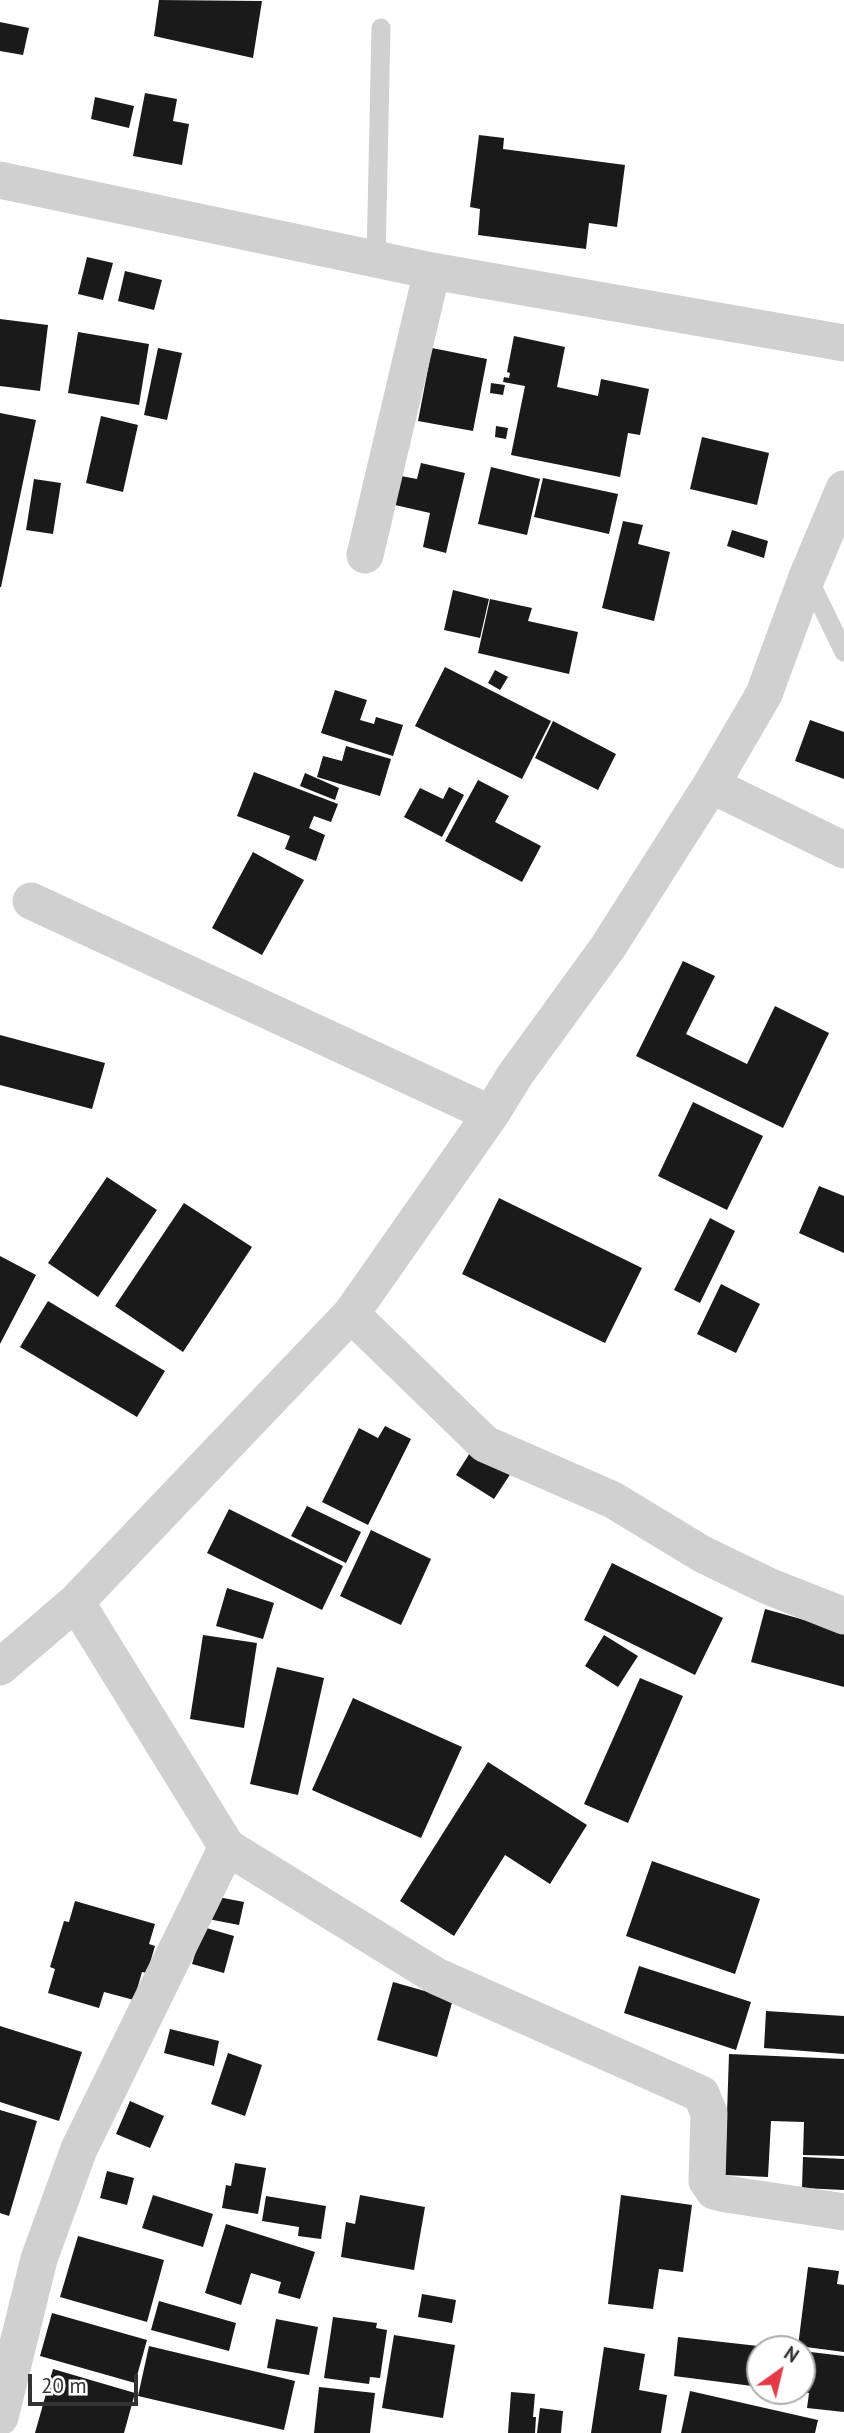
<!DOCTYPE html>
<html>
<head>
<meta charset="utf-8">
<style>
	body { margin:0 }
	#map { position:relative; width:844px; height:2433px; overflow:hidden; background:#fff; font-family:"PT Sans",sans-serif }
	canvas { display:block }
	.north { position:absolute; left:746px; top:2335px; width:70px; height:70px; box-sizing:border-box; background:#fff; border:2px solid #adadad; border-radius:50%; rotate:34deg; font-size:19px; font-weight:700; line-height:28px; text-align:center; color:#333 }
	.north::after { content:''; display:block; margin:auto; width:24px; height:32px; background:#e63946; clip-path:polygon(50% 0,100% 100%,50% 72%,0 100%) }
	.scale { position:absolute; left:28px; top:2374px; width:110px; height:32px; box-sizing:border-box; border:4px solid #333; border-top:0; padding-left:9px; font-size:21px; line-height:24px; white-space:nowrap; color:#333; -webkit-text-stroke:5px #fff; paint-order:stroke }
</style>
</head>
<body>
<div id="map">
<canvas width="844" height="2433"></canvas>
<div class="north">N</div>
<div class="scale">20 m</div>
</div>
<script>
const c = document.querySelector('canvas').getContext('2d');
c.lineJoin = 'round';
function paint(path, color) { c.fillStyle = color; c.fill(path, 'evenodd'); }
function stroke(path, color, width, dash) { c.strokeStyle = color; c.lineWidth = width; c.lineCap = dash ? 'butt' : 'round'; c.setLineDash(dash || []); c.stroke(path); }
paint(new Path2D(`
	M159 0 262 1 253 58 154 36Z
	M0 22 29 28 23 55 0 51Z
	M145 93 177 99 173 121 189 124 182 165 133 156Z
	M95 97 134 106 129 128 91 119Z
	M479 135 504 138 503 149 625 165 617 227 589 223 586 249 478 235 480 209 470 207Z
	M87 257 113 263 103 300 78 294Z
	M125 271 162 280 154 310 118 301Z
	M0 319 48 325 40 391 0 386Z
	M78 332 149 344 139 405 68 393Z
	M514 336 565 347 557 387 598 396 601 379 649 389 640 435 628 433 620 477 511 455 525 386 503 382 504 377 509 378 510 373 507 372Z
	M158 348 182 353 167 420 144 415Z
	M432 348 487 359 473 431 418 421Z
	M491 383 505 385 503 395 490 393Z
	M0 413 36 420 1 587H0Z
	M101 416 138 425 123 492 86 483Z
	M496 426 508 428 506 439 495 437Z
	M702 437 769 453 757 505 690 489Z
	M421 463 465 473 446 553 423 547 430 513 395 505 401 476 417 479Z
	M491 467 540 479 527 535 478 524Z
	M543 478 618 494 609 534 534 517Z
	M34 479 61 483 53 534 26 530Z
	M623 521 643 525 638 544 670 552 654 621 602 608Z
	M732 530 768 541 764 558 727 546Z
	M453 590 489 599 480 638 444 630Z
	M490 599 532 608 528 621 578 632 569 674 478 653Z
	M445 667 551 721 522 779 415 726Z
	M495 670 508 677 500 690 488 683Z
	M335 690 367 700 360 720 374 724 376 717 403 725 393 756 321 733Z
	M810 720 844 732V779L795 761Z
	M553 721 616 754 598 790 535 758Z
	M346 746 391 759 380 796 317 777 323 756 342 761Z
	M254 772 338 804 331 822 314 816 309 828 325 835 316 861 285 849 290 836 237 816Z
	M305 773 339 788 335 800 300 786Z
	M478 780 509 796 495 822 541 846 522 882 445 841Z
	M449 787 464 795 442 837 404 817 420 788 443 799Z
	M253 852 304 880 262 955 212 928Z
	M683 961 715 976 686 1034 747 1064 775 1006 829 1033 783 1128 636 1056Z
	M0 1035 105 1063 92 1109 0 1085Z
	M693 1102 763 1136 727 1210 658 1176Z
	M107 1177 157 1210 98 1297 48 1263Z
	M819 1186 844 1196V1253L799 1233Z
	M499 1198 642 1268 605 1343 462 1274Z
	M184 1203 252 1247 183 1352 115 1306Z
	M710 1218 735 1231 700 1303 674 1290Z
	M0 1256 36 1275 0 1344Z
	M721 1284 760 1304 736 1353 697 1334Z
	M48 1301 165 1371 137 1417 20 1347Z
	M385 1426 411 1439 368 1525 322 1502 359 1428 378 1438Z
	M473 1448 511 1473 494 1499 456 1475Z
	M307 1506 361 1532 346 1563 291 1536Z
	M229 1509 343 1566 322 1610 207 1553Z
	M371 1530 431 1559 401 1625 340 1596Z
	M612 1563 723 1618 695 1675 584 1620Z
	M227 1588 274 1603 263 1639 216 1626Z
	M765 1609 844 1631V1687L751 1662Z
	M203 1635 257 1643 244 1728 190 1719Z
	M604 1635 638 1656 618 1687 585 1666Z
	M277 1667 324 1678 298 1795 250 1784Z
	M640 1678 683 1696 628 1823 584 1804Z
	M353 1698 462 1747 421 1838 312 1790Z
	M488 1762 587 1825 550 1884 505 1855 454 1936 400 1901Z
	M652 1861 760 1899 735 1974 626 1936Z
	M213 1896 244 1902 239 1925 208 1919Z
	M75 1901 155 1924 149 1944 155 1946 147 1973 142 1972 134 2000 104 1992 99 2008 48 1993 55 1969 50 1967 64 1921 69 1922Z
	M203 1927 234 1936 224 1973 192 1964Z
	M639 1966 751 2002 736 2050 624 2013Z
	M393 1982 453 1999 437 2057 377 2040Z
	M766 2011 844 2016V2054L764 2048Z
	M0 2026 82 2052 59 2121 0 2102Z
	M170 2029 219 2041 214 2066 164 2053Z
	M228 2053 262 2065 245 2116 211 2104Z
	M729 2054 844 2059V2156L803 2155 804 2122 771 2121 768 2177 725 2175Z
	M130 2101 164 2116 150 2148 116 2134Z
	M0 2110 37 2121 9 2216 0 2213Z
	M803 2157 844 2159V2190L802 2188Z
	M235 2163 266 2168 258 2214 222 2208 226 2185 231 2186Z
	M107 2171 134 2178 127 2205 100 2198Z
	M153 2195 213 2214 203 2247 142 2228Z
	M360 2195 425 2207 414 2270 341 2257 346 2222 355 2224Z
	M621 2195 692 2205 683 2272 659 2269 653 2309 608 2304Z
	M266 2196 326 2206 321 2239 298 2236 299 2227 262 2221Z
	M226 2224 315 2252 300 2299 278 2293 281 2282 251 2273 241 2305 205 2293Z
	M78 2236 164 2260 147 2322 60 2297Z
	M808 2267 839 2271 837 2284 844 2285V2352L798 2346Z
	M422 2294 456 2300 452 2323 418 2317Z
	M159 2301 236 2323 229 2351 151 2330Z
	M52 2313 147 2340 135 2383 40 2356Z
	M333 2317 377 2323 376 2328 387 2330 380 2378 370 2377 369 2384 324 2378Z
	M276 2319 318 2327 309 2375 267 2368Z
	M394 2335 455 2345 443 2418 382 2408Z
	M678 2337 767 2347 760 2349V2387L674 2376Z
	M149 2346 295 2381 284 2430 138 2396Z
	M604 2347 645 2354 639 2390 667 2395 661 2433H591Z
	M802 2351 844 2356V2412L807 2408 809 2393 802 2392Z
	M53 2369 135 2393 124 2433H35Z
	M319 2387 375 2393 370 2433H314Z
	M690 2391 818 2420 815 2433H681Z
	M511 2392 535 2394 533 2417H536L535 2433H508Z
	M540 2408 563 2411 561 2433H537Z`), '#1a1a1a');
stroke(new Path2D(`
	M376 259 381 28
	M808 578 844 652`), '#d0d0d0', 19);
stroke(new Path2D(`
	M0 180 432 271 844 343
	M365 555 432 271
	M711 785 844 850
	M31 901 491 1114
	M351 1314 485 1444 613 1500 702 1554 768 1586 844 1616
	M76 1602 227 1847 436 1976 701 2094 709 2113 707 2181 714 2191 726 2194 844 2212
	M0 1667 76 1602 351 1314 491 1114 515 1075 608 947 711 785 764 694 807 577 844 489
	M0 2417 39 2259 79 2149 227 1847`), '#d0d0d0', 37);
</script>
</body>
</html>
